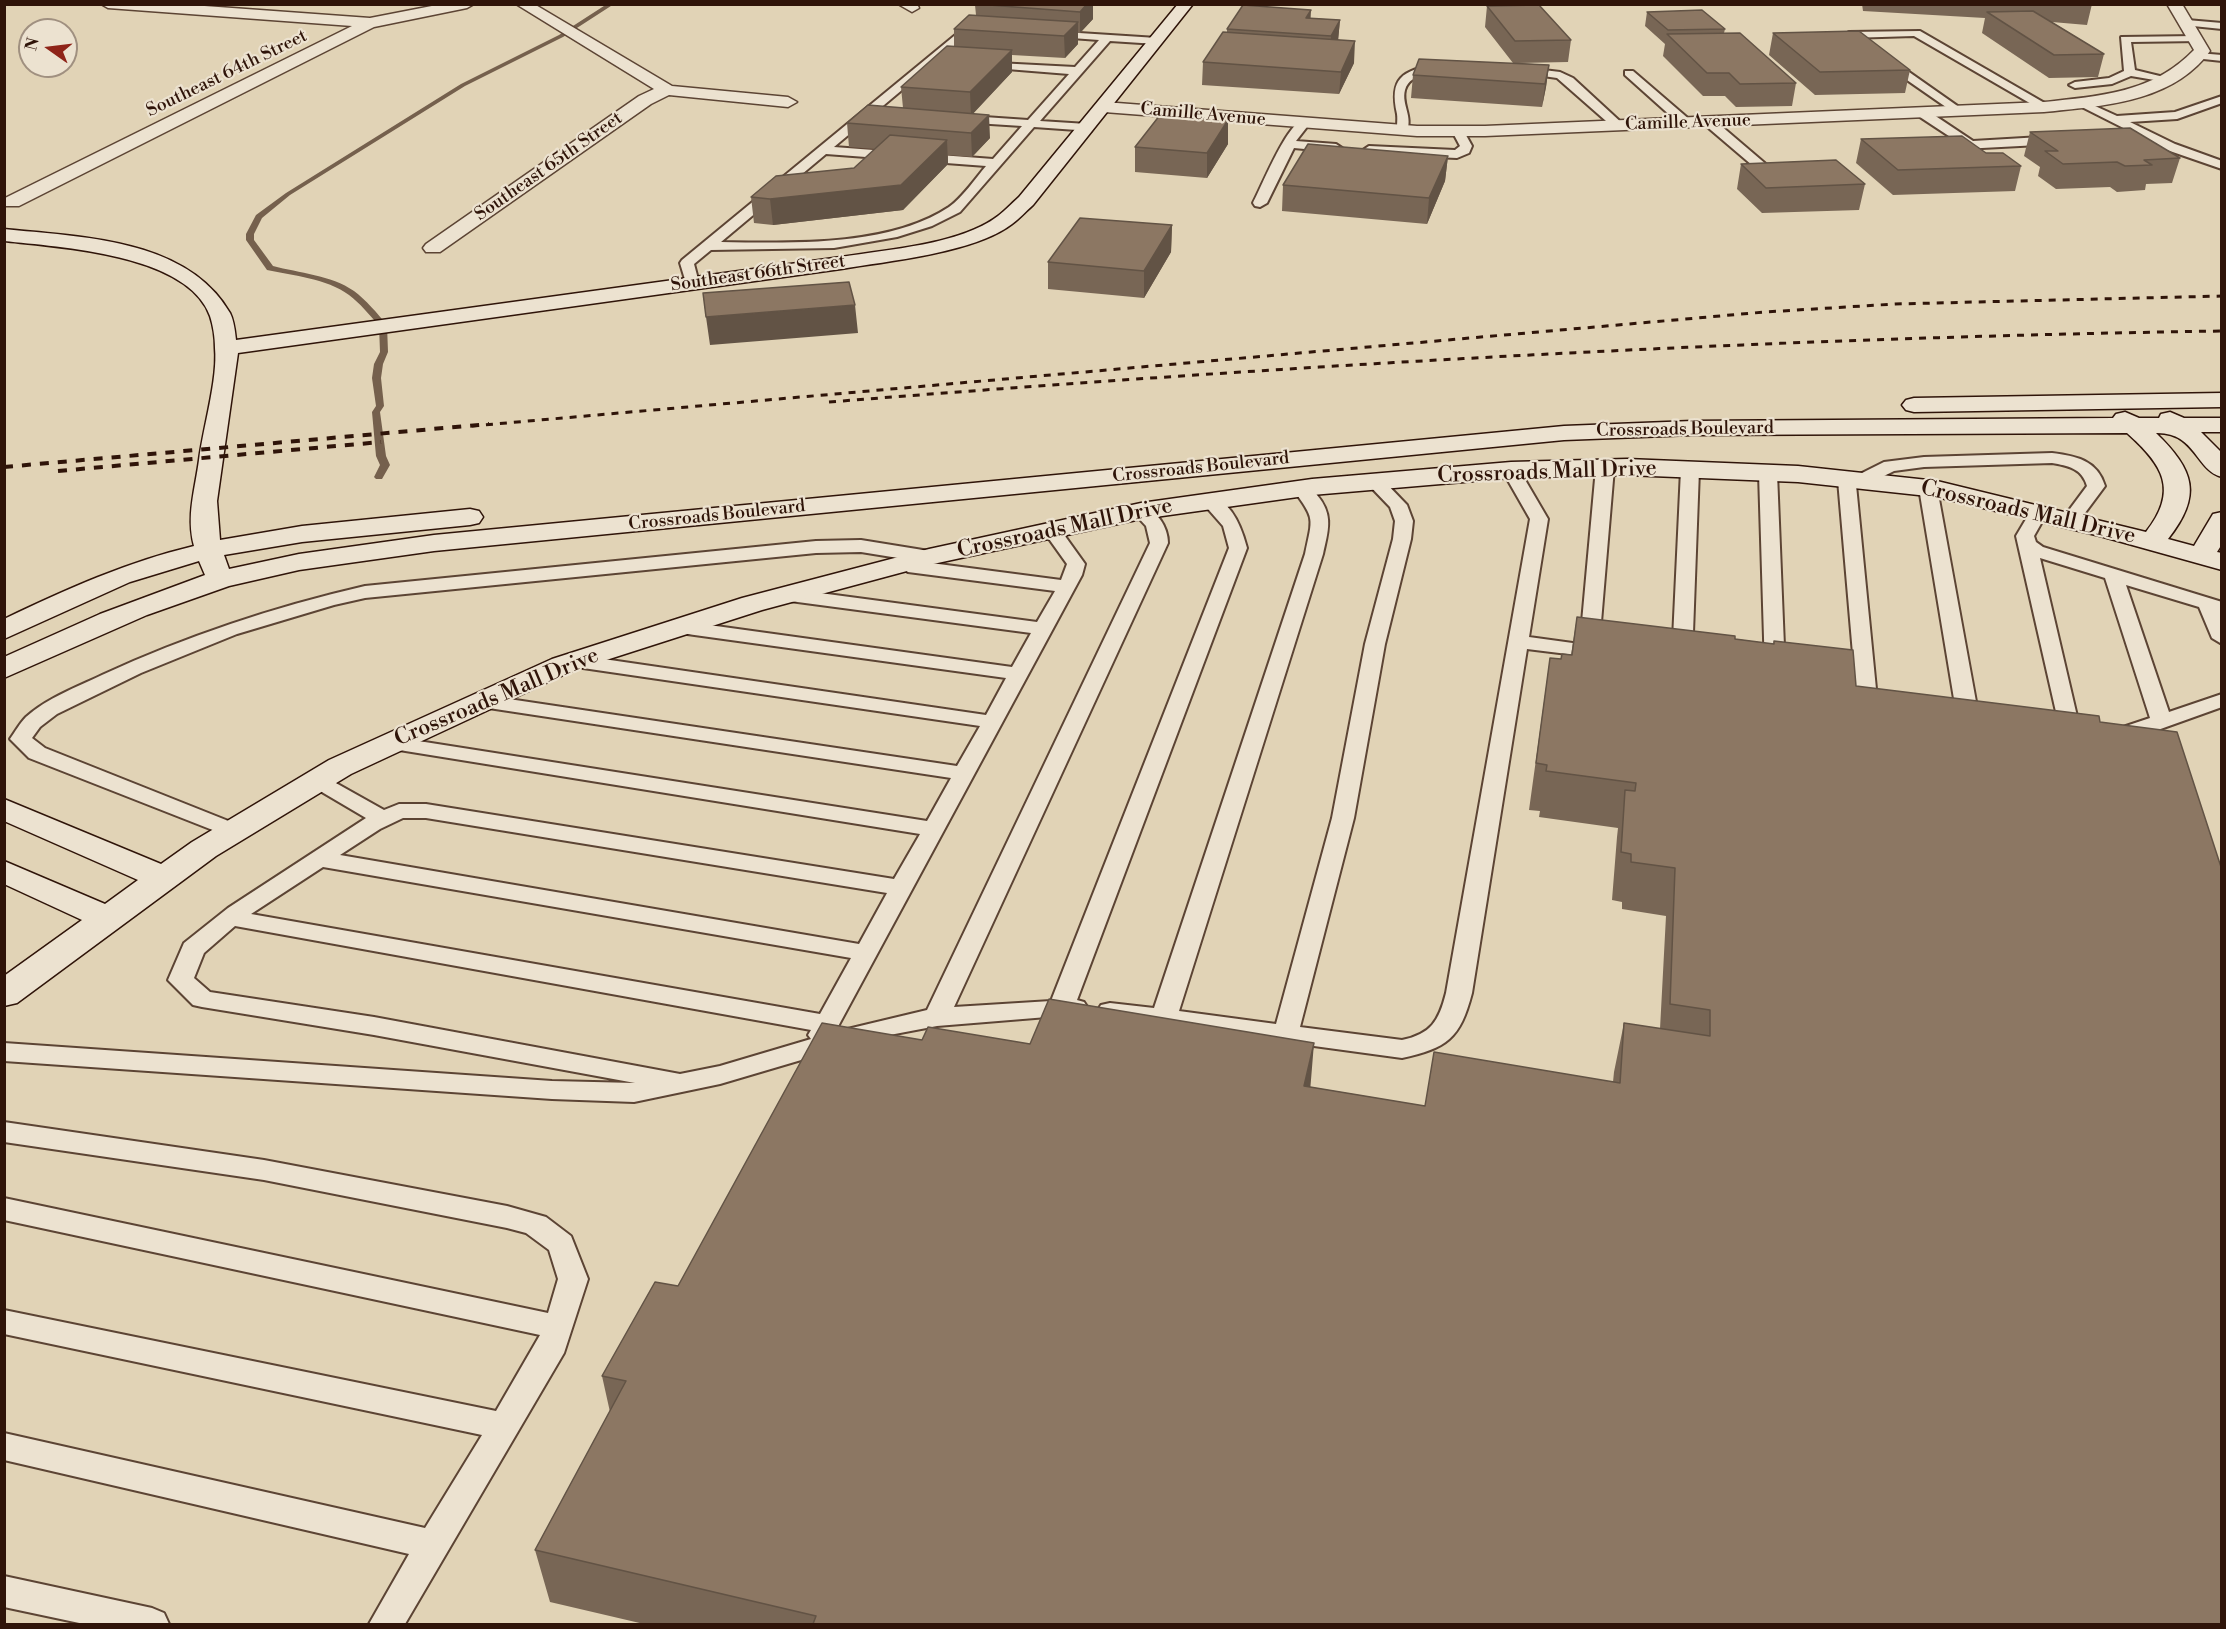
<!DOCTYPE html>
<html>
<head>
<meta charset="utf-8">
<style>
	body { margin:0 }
	#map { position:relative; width:2226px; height:1629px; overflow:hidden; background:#e1d3b6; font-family:"Libre Bodoni",serif }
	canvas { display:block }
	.frame { position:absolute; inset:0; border:6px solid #2f1409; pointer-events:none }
	.north { position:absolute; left:18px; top:18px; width:60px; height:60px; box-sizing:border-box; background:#ece2d0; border:2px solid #a09080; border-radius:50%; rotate:284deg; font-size:16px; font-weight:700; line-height:24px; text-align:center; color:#2f1409 }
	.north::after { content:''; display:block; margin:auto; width:21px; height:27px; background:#8f2418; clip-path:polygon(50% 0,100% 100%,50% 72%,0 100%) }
</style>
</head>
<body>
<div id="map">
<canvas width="2226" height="1629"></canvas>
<div class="frame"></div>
<div class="north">N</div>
</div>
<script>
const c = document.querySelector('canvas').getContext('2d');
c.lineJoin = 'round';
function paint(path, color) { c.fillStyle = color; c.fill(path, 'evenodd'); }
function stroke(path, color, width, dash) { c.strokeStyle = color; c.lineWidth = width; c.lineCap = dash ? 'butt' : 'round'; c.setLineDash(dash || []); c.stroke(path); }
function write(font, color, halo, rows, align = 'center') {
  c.font = font + ' "Libre Bodoni",serif'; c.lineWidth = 4.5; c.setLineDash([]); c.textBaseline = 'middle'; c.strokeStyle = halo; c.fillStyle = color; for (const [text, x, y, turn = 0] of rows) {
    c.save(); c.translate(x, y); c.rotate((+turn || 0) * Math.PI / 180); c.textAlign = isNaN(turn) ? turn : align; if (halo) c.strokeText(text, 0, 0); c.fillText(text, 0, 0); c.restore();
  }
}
paint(new Path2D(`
	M607 4H614L563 37 465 86 290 195 262 218 254 234V240L273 266C299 273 331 275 354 291 366 300 377 313 387 325L388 352 383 364 381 378 384 406 380 412 386 456 390 465 382 479H376L374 477 380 465 376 456 372 412 376 406 372 378 374 364 380 352 379 325C369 315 360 303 349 295 326 278 294 276 267 270L246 240V234L256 215 286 193 461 84 559 35Z`), '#75604d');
const lane = new Path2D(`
	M2187 20 2222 23V29L2183 25 2182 23Z
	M965 27H979L984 30 979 33 971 32 834 147 993 159 1022 126 959 122 955 121V115L1028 120 1069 74 982 67 976 64 978 62 1075 67 1099 40 1044 36 1043 34 1048 31 1157 38 1162 41 1157 44 1110 41 1040 121 1087 124 1093 128 1091 131 1034 127 960 212 932 226 897 237 834 248 711 250 694 264 699 283 697 286H687L680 263 682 260ZM826 154 986 166C975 179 963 197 949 207 889 247 790 243 721 242Z
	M1920 31 2048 105 2050 107 2040 109 1914 36 1849 38 1844 35 1849 32Z
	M2196 36 2200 37V41L2131 42 2135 70 2172 79V83L2131 76 2112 84 2075 88 2069 85 2075 82 2109 78 2124 71 2121 37Z
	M2198 53 2222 55V61L2194 58V54Z
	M1881 58H1889L1966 112 1956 114 1881 62Z
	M1436 64H1444L1450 67C1437 77 1411 70 1405 90 1401 105 1414 117 1406 133H1398C1396 127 1398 121 1397 114 1389 78 1402 71 1436 64Z
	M1519 67 1560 72 1573 78 1624 125 1614 128 1557 78 1515 72 1513 70Z
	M1625 71H1633L1690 120V126H1682L1625 75Z
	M2222 96V103L2177 119 2130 122 2175 144 2222 161V169L2167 150 2074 103 2084 101 2117 116 2175 112Z
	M1920 111H1928L1973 141 2058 136 2064 140 2058 144 1944 150 1938 146 1940 143 1958 142 1920 117Z
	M1304 119 1310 123 1296 141 1336 144 1342 148 1336 152 1294 148 1267 203 1260 207 1255 206 1253 203C1263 184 1286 125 1304 119Z
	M1705 119H1713L1774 171V177H1766L1705 125Z
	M1458 127 1462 128 1472 146 1469 153 1457 158 1369 154 1363 150 1369 146 1455 150 1460 146 1452 131Z
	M2052 453C2076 456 2097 460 2105 486L2076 525H2064L2061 521 2087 486C2082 468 2068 466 2052 463L1924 467 1894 471 1866 485H1856L1876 689 1873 693H1859L1856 689 1838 480 1841 476 1854 477 1884 462 1924 457Z
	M1605 463 1614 468 1599 646 1607 648 1610 652 1607 656 1600 658 1527 649 1472 993C1460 1039 1447 1048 1402 1058L1101 1017 1097 1011 1101 1005 1110 1003 1154 1008 1305 554C1313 516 1315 520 1293 489L1302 484C1309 485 1313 489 1317 495 1334 515 1328 531 1323 554L1179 1011 1276 1024 1332 818 1365 644 1393 539 1395 521 1390 507 1366 482 1375 477 1381 478 1407 505 1413 521 1411 539 1385 644 1354 818 1300 1027 1402 1040C1431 1034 1439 1021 1446 993L1530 519 1502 470 1511 465 1517 466 1548 519 1529 637 1580 644 1596 468Z
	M1690 465 1699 470 1692 660 1689 664H1675L1672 660 1681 470Z
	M1768 468 1777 473 1785 671 1782 675H1768L1765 671 1759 473Z
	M1928 483 1937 488 1981 729 1977 733H1963L1959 729 1919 488Z
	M1210 496C1232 501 1242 529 1247 548L1077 1000 1084 1002 1088 1008 1084 1014 937 1026 879 1037 720 1084 634 1102 552 1099 4 1061V1043L552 1081 635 1083 374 1035 202 1007 193 1005 168 980 184 943 228 908 366 818 310 785 307 780 310 775 318 773 384 810 399 804H426L894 879 920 834 393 749 385 748 382 743 385 738 393 737 927 821 951 778 482 707 475 705 472 701 475 697 482 695 957 766 980 726 576 667 569 665 566 661 569 657 576 655 986 715 1006 678 680 633 670 627 680 621 1012 667 1031 633 790 601 780 595 790 589 1037 622 1055 591 908 572 899 566 908 560 1061 580 1067 564 1042 529 1045 525H1057L1085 564 1082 575 835 1032 927 1010 1150 543 1146 526 1132 511 1141 506C1157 510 1168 527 1168 543L954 1007 1051 1001 1229 548 1223 526 1201 501ZM403 818H426L887 893 859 944 340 855 380 829ZM323 867 851 958 820 1014 251 914ZM235 926 811 1030 808 1035 811 1039 720 1066 680 1074 374 1017 210 992 194 978 204 953Z
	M2038 508 2047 513 2034 536 2036 542 2043 547 2222 602V644L2212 638 2199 607 2126 585 2169 712 2222 694V707L2127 741H2111L2108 736 2111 731 2150 718 2105 578 2040 558 2083 742 2080 747H2064L2016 536 2032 509Z
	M861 540 929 551 938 557 929 563 861 552 816 553 365 598 334 605 237 634 141 673 57 714 40 727 32 738 45 748 241 826 244 831 241 836 233 838 29 758 10 739C15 732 20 723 26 717 47 698 77 687 102 675 187 636 274 607 365 586L816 541Z
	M4 1122 264 1160 507 1206 546 1217 571 1236 588 1279 564 1353 405 1624H369L409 1554 4 1460V1433L425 1528 482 1435 4 1334V1310L496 1411 540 1335 4 1220V1198L548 1313 558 1279 549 1250 526 1233 507 1228 264 1180 4 1142Z
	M4 1576 152 1608 164 1613 169 1624H84L4 1607Z`);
const street = new Path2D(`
	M101 4H177L370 18 442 4H474L467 8 374 27 19 206H5V198L352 26 108 8Z
	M516 4H534L672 86 788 97 797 102 788 107 669 95 651 104 440 252H426L423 248 426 244 639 96 654 89Z
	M898 4H917L919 8 912 12Z
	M2167 4H2182L2210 51C2172 103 2102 106 2044 112L1485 136H1417L1104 112 1095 107 1104 102 1417 126H1485L2044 102C2100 96 2153 93 2194 50Z`);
const secondary = new Path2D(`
	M1178 4H1193L1033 205C1026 211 1019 219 1012 224 974 253 888 261 841 269L238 353 217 501 220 540 302 526 470 509 479 511 483 517 479 523 470 525 302 542 224 555 229 569 299 554 434 535 1564 426 1692 421 2113 418 2116 414 2125 412 2139 418H2159L2161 414 2170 412 2184 418H2222V432H2201L2222 453V477C2196 471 2196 432 2156 433 2194 470 2203 495 2168 539L2194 546 2213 514 2222 512V544L2217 552 2222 553V570L2100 536 1937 497 1798 482 1627 475 1511 478 1312 495 1141 519 933 564 762 610 572 671 351 774 216 856 17 1003 4 1006V976L82 920 4 884V861L105 904 138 880 4 821V799L161 864 192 842 329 760 552 659 742 598 929 549 1141 503 1312 479 1511 462 1627 459 1798 466 1937 481 2146 532C2179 490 2163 465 2127 433L1692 435 1564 440 434 551 299 570 229 586 147 615 4 678V657L100 614 205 575 199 561 130 582 4 639V619C67 589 127 562 194 546 186 516 195 490 199 460 203 428 218 379 215 348 215 338 213 325 210 316 188 254 59 247 4 241V229C80 237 187 238 230 313 234 321 235 331 236 340L841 257C888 249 960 245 998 216 1006 210 1012 203 1019 197Z
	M2222 393V407L1914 412 1906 410 1902 405 1906 400 1914 398Z`);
stroke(lane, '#5c4434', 4);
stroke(street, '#5c4434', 3);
stroke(secondary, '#2f1409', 3);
paint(lane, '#ece2d0');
paint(street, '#ece2d0');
paint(secondary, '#ece2d0');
stroke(new Path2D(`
	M829 402C1293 365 1757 338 2222 331
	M472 426 1765 312 1895 304 2222 296`), '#2f1409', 3, [7, 7]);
stroke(new Path2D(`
	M4 467 489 424
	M58 471 381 442`), '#2f1409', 4, [9, 9]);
paint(new Path2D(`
	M1093 4V19L1080 33H1078V44L1065 58 1012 55V72L973 113 990 138 972 157 948 155V164L903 210 773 225 754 223 751 197 854 168 875 149 849 147 847 123 903 108 901 87 954 46V29L976 15 975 5Z
	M1862 4H2092L2087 25 2052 22 2104 54 2098 77 2049 78 1982 33 1985 18 1863 11Z
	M1487 6 1571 40 1568 62 1519 63 1549 65 1546 87 1542 107 1411 98 1413 75 1513 63 1485 27Z
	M1647 12 1725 29 1724 33 1796 83 1792 106 1736 107 1725 96H1703L1663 56 1665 44 1645 26Z
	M1311 18 1340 20 1338 40 1354 63 1339 94 1202 85 1203 62 1227 33V29Z
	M1773 33 1910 70 1905 93 1815 95 1769 55Z
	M2030 132 2180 158 2172 183 2146 184 2145 190 2117 192 2110 187 2056 189 2038 176 2040 167 2024 156Z
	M1861 139 1986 153 2021 166 2015 191 1893 195 1856 163Z
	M1228 144 1207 178 1135 172V147Z
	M1448 156 1445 181 1427 224 1282 211 1283 185Z
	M1741 164 1865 184 1859 210 1762 213 1737 189Z
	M1172 225 1171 252 1144 298 1048 289V262Z
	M1577 617 1773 644 1774 641 1856 686 2222 1624H644L550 1602 535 1550 610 1412 602 1376 678 1286 922 1040 1030 1044 1311 1087 1425 1106 1613 1082 1614 1072 1624 1023 1660 1029 1666 916 1622 909V902L1612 900 1617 837 1618 828 1539 817 1540 811 1529 810 1550 658 1561 659 1571 655Z`), '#786655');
paint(new Path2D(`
	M1087 4H1093V19L1080 33V12Z
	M1311 10 1310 31 1306 18Z
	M1340 20 1338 41 1330 58 1331 36Z
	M1078 22V44L1065 58 1064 36Z
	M1355 41 1354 63 1339 94 1341 72Z
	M1012 50V72L971 116 970 92Z
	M1549 65 1546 87 1542 107 1545 84Z
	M989 115 990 138 972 157 971 133Z
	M1228 120V144L1207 178V153Z
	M947 140 948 164 903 210 773 225 770 199Z
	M1448 156 1445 181 1427 224 1429 198Z
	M1172 225 1171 252 1144 298V271Z
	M855 305 858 333 710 345 706 317Z
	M1314 1043 1310 1092 1304 1086Z`), '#625345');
const building = new Path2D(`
	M976 4H1087L1080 12Z
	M1243 5 1311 10 1306 18 1340 20 1331 36 1227 29Z
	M1539 5 1571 40 1515 41 1487 6Z
	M1702 10 1725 29 1668 30 1647 12Z
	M2033 11 2104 54 2054 55 1987 12Z
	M969 15 1078 22 1064 36 954 29Z
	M1859 31 1910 70 1820 72 1773 33Z
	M1223 32 1355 41 1341 72 1203 62Z
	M1740 33 1796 83 1740 84 1729 73H1707L1667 34Z
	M947 46 1012 50 970 92 901 87Z
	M1419 59 1549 65 1545 84 1413 75Z
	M868 105 989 115 971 133 847 123Z
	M1160 115 1228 120 1207 153 1135 147Z
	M2130 128 2180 158 2144 160 2152 165 2125 166 2117 162 2063 164 2045 151H2058L2030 132Z
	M890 135 947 140 901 185 770 199 751 197 776 176 854 168Z
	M1962 136 1986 153H2003L2021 166 1898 170 1861 139Z
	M1308 144 1448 156 1429 198 1283 185Z
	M1836 160 1865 184 1766 188 1741 164Z
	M1080 218 1172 225 1144 271 1048 262Z
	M849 282 855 305 706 317 703 293Z
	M1577 617 1735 636V639L1774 644V641L1853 650 1856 686 2099 716 2100 722 2177 732 2222 870V1624H813L816 1616 535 1550 626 1381 602 1376 655 1282 678 1286 822 1023 922 1040 928 1027 1030 1044 1049 999 1314 1043 1304 1086 1425 1106 1434 1052 1620 1083 1624 1023 1710 1036V1010L1670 1004 1675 868 1631 862V854L1621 852 1625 790 1635 791 1636 783 1546 771 1547 765 1536 763 1550 658 1561 659 1562 654 1572 655Z`);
paint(building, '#8c7763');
stroke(building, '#625345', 1.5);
write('18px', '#2f1409', '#ece2d0', [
	["Southeast 64th Street",227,74,-26],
	["Camille Avenue",1203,115,5],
	["Camille Avenue",1688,123,-2],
	["Southeast 65th Street",549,167,-35],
	["Southeast 66th Street",758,274,-8],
	["Crossroads Boulevard",1685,430,-1],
	["Crossroads Boulevard",1201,468,-6],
	["Crossroads Boulevard",717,516,-6]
]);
write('22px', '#2f1409', '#ece2d0', [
	["Crossroads Mall Drive",1547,473,-2],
	["Crossroads Mall Drive",2028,513,13],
	["Crossroads Mall Drive",1065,529,-12],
	["Crossroads Mall Drive",497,698,-23]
]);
</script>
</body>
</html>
